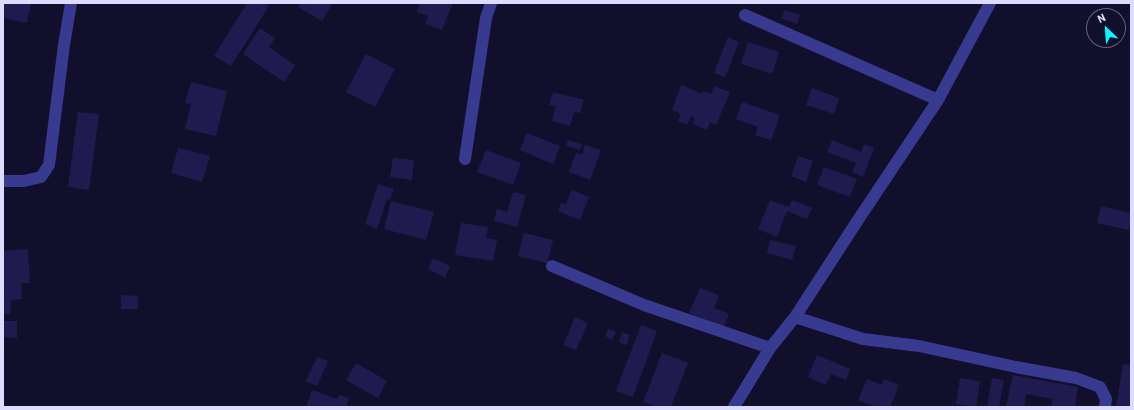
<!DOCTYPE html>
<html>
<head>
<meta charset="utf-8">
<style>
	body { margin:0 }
	#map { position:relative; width:1134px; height:410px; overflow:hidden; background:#120f2d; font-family:Barlow,sans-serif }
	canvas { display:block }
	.frame { position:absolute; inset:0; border:4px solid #dddbff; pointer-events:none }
	.north { position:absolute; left:1086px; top:8px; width:40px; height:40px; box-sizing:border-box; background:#120f2d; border:1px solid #636181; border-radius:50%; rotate:335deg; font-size:11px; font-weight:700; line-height:16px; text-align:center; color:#dddbff }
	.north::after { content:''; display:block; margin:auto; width:14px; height:18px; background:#07f8ff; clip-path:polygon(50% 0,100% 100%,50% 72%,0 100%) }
</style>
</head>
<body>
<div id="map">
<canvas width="1134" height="410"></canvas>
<div class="frame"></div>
<div class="north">N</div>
</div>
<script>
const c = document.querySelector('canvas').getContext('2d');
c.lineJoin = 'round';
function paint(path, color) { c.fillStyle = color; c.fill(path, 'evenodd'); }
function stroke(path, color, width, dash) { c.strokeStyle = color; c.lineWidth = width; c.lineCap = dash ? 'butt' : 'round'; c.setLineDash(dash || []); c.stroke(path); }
paint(new Path2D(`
	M3 3H31L27 23 3 18Z
	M247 3H264L269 6 231 66 214 56Z
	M300 3H333L322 21 298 7Z
	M420 3H453L442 30 425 24 428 16 417 12Z
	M785 10 800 15 797 24 781 18Z
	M260 28 275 38 269 47 295 65 284 82 243 54Z
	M728 37 739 42 725 77 714 73Z
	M748 42 779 52 772 74 741 64Z
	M366 54 395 69 375 107 346 92Z
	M191 82 227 91 216 136 185 129 191 104 185 103Z
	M681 85 702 94 703 91 711 94 714 86 730 92 716 125 710 122 707 130 693 124 695 118 691 116 687 125 678 121 681 114 672 110Z
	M812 88 839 98 834 114 806 105Z
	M553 92 584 100 580 113 574 112 570 126 552 121 556 106 549 105Z
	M742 102 780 115 771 140 755 135 758 127 736 119Z
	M78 112 99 114 89 190 68 187Z
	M527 133 560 146 553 164 520 150Z
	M568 140 582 144 580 150 566 146Z
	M832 140 861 152 864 144 874 148 863 177 852 172 856 163 827 152Z
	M585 145 601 150 590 180 569 172 576 153 582 155Z
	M178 148 210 156 202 182 171 173Z
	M486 150 521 163 513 185 477 172Z
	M798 156 813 161 806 182 791 176Z
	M393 158 414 160 412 180 390 177Z
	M824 167 857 179 850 197 817 185Z
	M378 184 394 189 390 200 387 199 377 229 365 224Z
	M572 190 589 197 580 220 558 211 561 203 566 204Z
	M513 192 526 195 517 227 494 221 497 209 507 212Z
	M770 200 789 207 792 200 812 208 807 219 787 211 777 237 758 229Z
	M391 201 434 212 426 240 384 229Z
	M1101 206 1131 213V219L1129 230 1097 223Z
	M461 223 488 227 486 238 497 240 493 261 455 255Z
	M524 233 553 240 547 263 518 256Z
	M770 240 796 246 792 260 767 253Z
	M28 249 30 283H21L22 299 11 300 10 314H3V291H4L3 285V251Z
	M433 258 450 266 445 278 428 269Z
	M700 288 719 295 714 308 729 314 724 327 689 313Z
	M121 295 138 296V309H121Z
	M575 317 588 323 576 350 563 345Z
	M3 321H17V338L3 337Z
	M641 325 657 331 633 397 616 391Z
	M608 329 616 332 612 340 605 336Z
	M622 332 630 335 626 345 619 342Z
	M662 353 688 363 671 407H657L643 402Z
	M817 355 850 369 846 380 831 374 826 385 808 377Z
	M317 357 328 361 317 386 306 381Z
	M356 363 387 381 378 398 346 380Z
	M1123 364 1131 365V407H1116Z
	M1013 375 1078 387 1075 407H1051L1053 399 1026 394 1024 407H1006Z
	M960 378 980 381 976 407 956 404Z
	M992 378 1004 380 999 407H987Z
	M867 379 882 385 884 379 899 385 890 407H876L858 400Z
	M312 390 337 399 339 395 349 398 346 407H306Z`), '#211a4f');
stroke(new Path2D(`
	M745 15 938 100
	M465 159 486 18 491 3
	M3 181H24L41 177 49 165 64 45 71 3
	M552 266 644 305 770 348
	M795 317 863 339 919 346 1016 367 1076 378 1100 387 1106 399 1105 407
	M734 407 770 348 795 317 856 223 938 100 990 3`), '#373a8f', 12);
</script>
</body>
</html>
